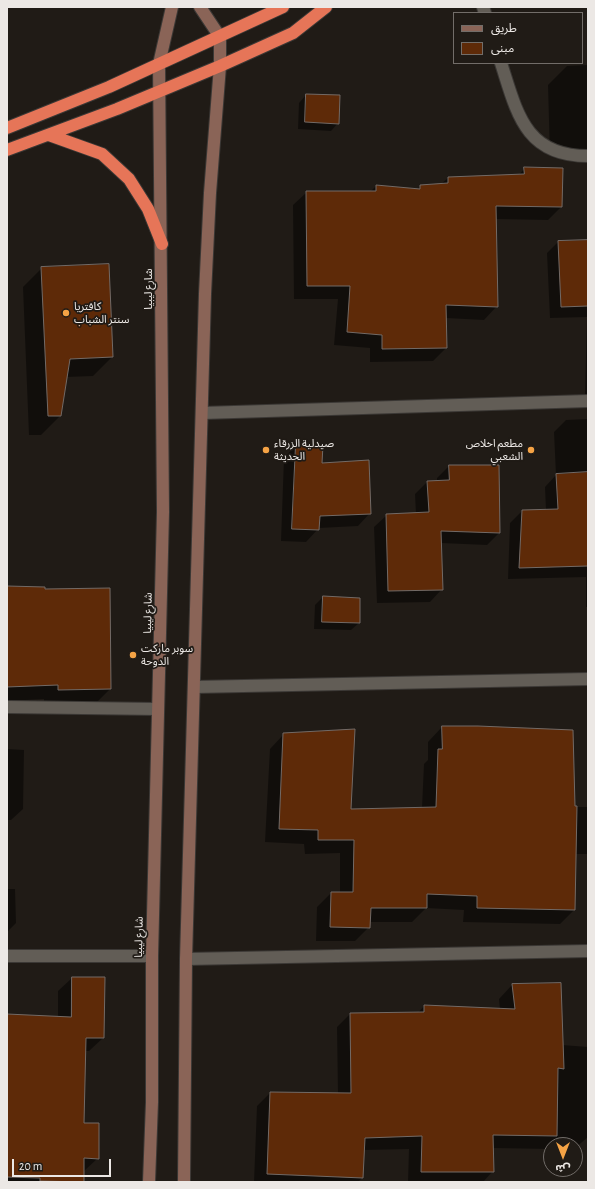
<!DOCTYPE html>
<html>
<head>
<meta charset="utf-8">
<style>
	body { margin:0 }
	#map { position:relative; width:595px; height:1189px; overflow:hidden; background:#201b16; font-family:"Alegreya Sans","Noto Sans Arabic",sans-serif }
	canvas { display:block }
	.frame { position:absolute; inset:0; border:8px solid #ece8e5; pointer-events:none }
	.legend { position:absolute; left:453px; top:12px; width:130px; height:52px; box-sizing:border-box; background:#201b16; border:1px solid #726d69; margin:0; padding:5px 7px; list-style:none; font-size:12px; color:#ece8e5 }
	.legend li { display:flex; align-items:center; gap:8px; height:20px }
	.legend b { width:20px; border:1px solid #726d69 }
	.north { position:absolute; left:543px; top:1137px; width:40px; height:40px; box-sizing:border-box; background:#201b16; border:1px solid #726d69; border-radius:50%; rotate:180deg; font-size:11px; font-weight:700; line-height:16px; text-align:center; color:#ece8e5 }
	.north::after { content:''; display:block; margin:auto; width:14px; height:18px; background:#f5a345; clip-path:polygon(50% 0,100% 100%,50% 72%,0 100%) }
	.scale { position:absolute; left:12px; top:1159px; width:99px; height:18px; box-sizing:border-box; border:2px solid #ece8e5; border-top:0; padding-left:5px; font-size:12px; line-height:14px; white-space:nowrap; color:#ece8e5; -webkit-text-stroke:3px #201b16; paint-order:stroke }
</style>
</head>
<body>
<div id="map">
<canvas width="595" height="1189"></canvas>
<div class="frame"></div>
<ul class="legend">
<li><b style="height:5px;background:#8a6457"></b>طريق</li>
<li><b style="height:11px;background:#5e2a08"></b>مبنى</li>
</ul>
<div class="north">ش</div>
<div class="scale">20 m</div>
</div>
<script>
const c = document.querySelector('canvas').getContext('2d');
c.lineJoin = 'round';
function paint(path, color) { c.fillStyle = color; c.fill(path, 'evenodd'); }
function stroke(path, color, width, dash) { c.strokeStyle = color; c.lineWidth = width; c.lineCap = dash ? 'butt' : 'round'; c.setLineDash(dash || []); c.stroke(path); }
function write(font, color, halo, rows, align = 'center') {
  c.font = font + ' "Alegreya Sans","Noto Sans Arabic",sans-serif'; c.lineWidth = 3.5; c.setLineDash([]); c.textBaseline = 'middle'; c.strokeStyle = halo; c.fillStyle = color; for (const [text, x, y, turn = 0] of rows) {
    c.save(); c.translate(x, y); c.rotate((+turn || 0) * Math.PI / 180); c.textAlign = isNaN(turn) ? turn : align; if (halo) c.strokeText(text, 0, 0); c.fillText(text, 0, 0); c.restore();
  }
}
paint(new Path2D(`
	M588 65V155L550 156 548 85 567 66Z
	M306 95 338 123 331 131 298 129 299 103Z
	M525 168 561 207 548 220 496 219 497 306 484 320 446 318V348L433 361 370 362V348L334 345 338 299H294L293 205 307 192H370L376 186 416 190 421 186 441 184 448 178 518 176Z
	M588 241V396H585L587 317 550 318 547 253 558 242Z
	M42 268 112 357 93 376 66 377 60 416 41 435H29L23 287Z
	M588 419V607H586V577L508 579 510 523 522 511 546 510 545 487 556 475 554 432 566 420Z
	M296 445 321 464 370 513 358 526 319 528 306 542 281 541 284 458Z
	M449 466 499 533 487 545 441 543 442 589 430 602 377 603 374 527 387 515 416 514 415 494 427 482H437V478Z
	M7 587 110 689 95 704H44V699L7 701Z
	M323 597 359 623 351 630 314 629 315 605Z
	M442 727 574 807H588V854H576L574 910 560 924 463 922 464 910 426 908 412 922H369V927L355 941H316L317 907 331 893H340V853L305 854 304 844 265 842 270 749 284 734 350 810 422 808 424 764 428 760V742Z
	M7 749 24 750 23 809 11 820H7Z
	M7 889H15L16 923 7 932Z
	M72 978H104L103 1038 89 1051H85L83 1124 98 1158 83 1172V1182H7V990H8V1015L58 1017V991Z
	M561 984 562 1045 588 1047V1137L575 1148V1145H551V1149L493 1148V1171L483 1182H408L409 1149 363 1150 361 1179 358 1182H254L257 1106 270 1093 338 1094 337 1027 350 1014 418 1013 424 1006 500 1009 499 999 512 985Z`), '#0007');
const building = new Path2D(`
	M306 94 340 95 339 124 305 122Z
	M524 167 563 168 562 207 496 206 498 307 446 305 447 348 382 349V335L347 332 350 286H307L306 191H376V185L420 189V185L448 183V177L524 174Z
	M588 240V306L561 307 558 241Z
	M109 264 113 357 70 359 61 416H48L41 267Z
	M296 444 323 445 322 463 369 460 371 514 320 516 319 530 292 529Z
	M449 465H499L500 533 441 531 443 590 388 591 386 514 429 512 427 481 449 480Z
	M588 472V566L519 568 522 510 558 509 556 474Z
	M7 586 45 587V589L110 588 111 689 58 690V685L7 687Z
	M323 596 360 598V623L322 622Z
	M442 726H478L573 730 575 806H577L575 910 477 908V896L427 894V908H371L370 928 330 927 331 892H353L354 840H318V830L279 829 283 733 355 729 351 809 436 807 438 749H442Z
	M72 977H105L104 1038H86L84 1123H99V1159L84 1158V1182L40 1181V1178L7 1177V1014L71 1017Z
	M561 983 564 1069 558 1068 557 1136 493 1135 494 1172H421L422 1136 365 1138 363 1178 267 1174 270 1092 351 1093 350 1013 424 1012V1005L515 1009 512 984Z`);
paint(building, '#5e2a08');
stroke(building, '#726a66', 1);
const street = new Path2D(`
	M483 7 485 13
	M501 63C517 113 525 156 588 156
	M202 413 588 401
	M194 687 588 679
	M7 707 158 709
	M7 956H152
	M186 959 588 951`);
const secondary = new Path2D(`
	M149 1182 152 1102V956L163 512 159 64 172 7
	M184 1182 186 959 205 294 210 193 220 66V37L200 7`);
const highway = new Path2D(`
	M7 128 109 87 283 7
	M49 135 102 154 129 179 148 209 162 244
	M7 150 117 109 220 66 293 33 326 7`);
stroke(street, '#3b3835', 14);
stroke(secondary, '#3b3835', 14);
stroke(highway, '#3b3835', 14);
stroke(street, '#625d56', 12);
stroke(secondary, '#8a6457', 12);
stroke(highway, '#e67558', 12);
for (const [x, y, r, color] of [
	[66,313,4,"#f5a345"],
	[266,450,4,"#f5a345"],
	[531,450,4,"#f5a345"],
	[133,655,4,"#f5a345"]
]) { const dot = new Path2D(); dot.arc(x, y, r, 0, 2 * Math.PI); c.fillStyle = color; c.fill(dot); stroke(dot, '#201b16', 1.5); }
write('11px', '#ece8e5', '#201b16', [
	["شارع ليبيا",149,289,-90],
	["شارع ليبيا",148,613,-89],
	["شارع ليبيا",139,937,-89]
]);
write('11px', '#ece8e5', '#201b16', [
	["كافتريا",74,307],
	["سنتر الشباب",74,320],
	["صيدلية الزرقاء",274,444],
	["الحديثة",274,457],
	["مطعم اخلاص",523,444,"right"],
	["الشعبي",523,457,"right"],
	["سوبر ماركت",141,649],
	["الدوحة",141,662]
], 'left');
</script>
</body>
</html>
